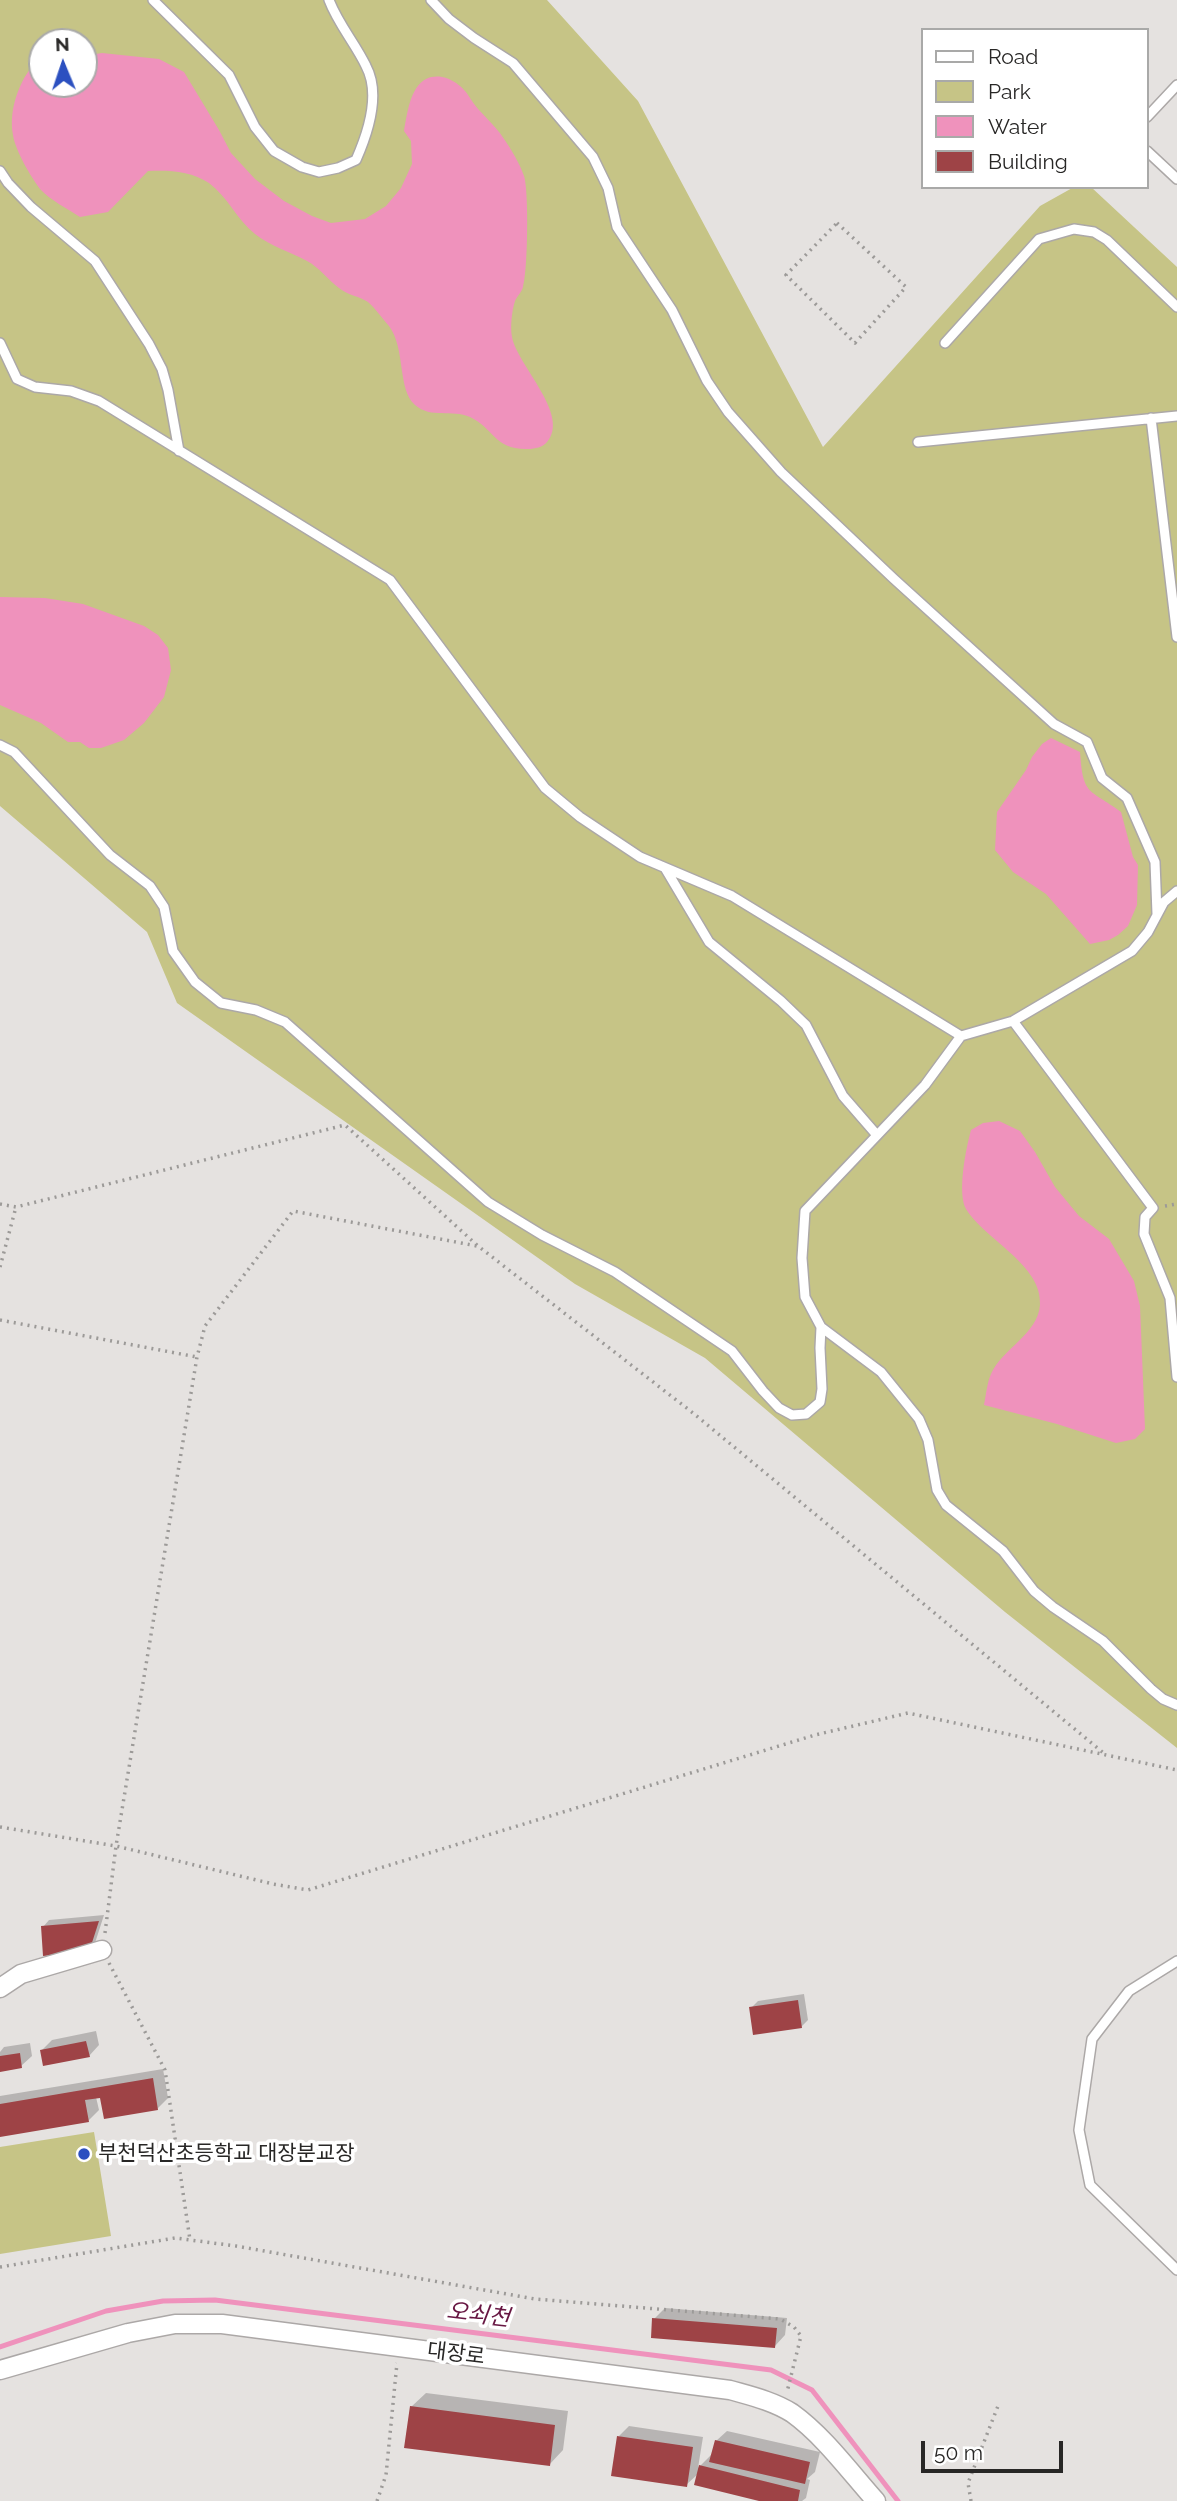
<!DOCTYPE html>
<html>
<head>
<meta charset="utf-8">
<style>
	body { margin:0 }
	#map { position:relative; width:1177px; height:2501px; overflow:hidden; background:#e5e2e0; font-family:Raleway,sans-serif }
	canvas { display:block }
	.legend { position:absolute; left:921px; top:28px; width:228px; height:161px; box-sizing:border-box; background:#fff; border:2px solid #a9a9a8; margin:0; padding:9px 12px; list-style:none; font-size:21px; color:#282726 }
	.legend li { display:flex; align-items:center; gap:14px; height:35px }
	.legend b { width:35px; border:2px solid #a9a9a8 }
	.north { position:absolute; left:28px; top:28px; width:70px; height:70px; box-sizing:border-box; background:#fff; border:2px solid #a9a9a8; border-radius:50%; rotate:358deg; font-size:19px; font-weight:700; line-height:28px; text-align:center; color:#282726 }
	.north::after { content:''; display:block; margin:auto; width:24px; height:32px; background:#2c50c0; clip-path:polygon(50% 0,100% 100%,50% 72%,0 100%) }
	.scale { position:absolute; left:921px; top:2441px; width:142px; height:32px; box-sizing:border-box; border:4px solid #282726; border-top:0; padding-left:9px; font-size:21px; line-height:24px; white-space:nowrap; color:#282726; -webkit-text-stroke:5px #fff; paint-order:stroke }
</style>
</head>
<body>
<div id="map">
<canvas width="1177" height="2501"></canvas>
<ul class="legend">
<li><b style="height:9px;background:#fff"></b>Road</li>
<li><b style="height:19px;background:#c6c486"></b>Park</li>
<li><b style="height:19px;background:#ef92bc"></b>Water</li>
<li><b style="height:19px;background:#9e4346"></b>Building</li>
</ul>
<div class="north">N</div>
<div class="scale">50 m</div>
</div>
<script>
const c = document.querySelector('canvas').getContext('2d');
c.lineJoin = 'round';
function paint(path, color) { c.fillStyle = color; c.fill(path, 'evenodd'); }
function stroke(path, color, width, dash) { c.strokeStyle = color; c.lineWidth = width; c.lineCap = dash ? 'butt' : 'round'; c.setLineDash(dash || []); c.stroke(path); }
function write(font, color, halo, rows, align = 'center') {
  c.font = font + ' Raleway,"Noto Sans KR",sans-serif'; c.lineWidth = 7; c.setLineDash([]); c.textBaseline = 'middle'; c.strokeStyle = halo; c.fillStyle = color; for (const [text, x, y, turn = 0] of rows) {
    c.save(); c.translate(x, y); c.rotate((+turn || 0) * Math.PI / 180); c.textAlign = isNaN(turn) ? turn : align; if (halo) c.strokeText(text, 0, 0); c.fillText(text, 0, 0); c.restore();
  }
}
paint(new Path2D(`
	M0 0H547L638 101 823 447 1040 206 1074 187H1091L1177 267V1748L1005 1612 705 1358 575 1284 177 1003 147 932 0 806ZM42 42H84V84H42Z
	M94 2132 111 2236 0 2254V2147Z`), '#c6c486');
paint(new Path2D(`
	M102 53 159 59 184 72 219 130 231 153 255 179 284 201 312 216 331 223 365 219 386 206 401 188 412 164 411 141 404 131C407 115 410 87 426 79 443 71 462 84 470 98 479 113 495 124 504 139 511 149 520 164 524 176 529 191 528 271 523 287 522 292 517 296 515 301 512 310 510 327 512 337 517 365 571 415 547 442 543 447 535 449 528 449 494 450 494 428 470 417 452 409 431 419 415 405 397 389 406 349 389 326 383 319 375 308 368 302 359 296 347 295 339 288 328 280 319 267 307 261 291 252 270 246 255 234 237 220 228 197 209 183 191 171 169 170 148 171L108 212 80 217C68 209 50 200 40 189 31 177 15 150 13 135 8 108 21 74 42 56V84H84V56Z
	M0 597 45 598 83 604 144 626 158 635 168 648 171 670 164 697 144 723 124 740 101 748H89L80 742H68L41 723 0 705Z
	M1051 738 1080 752C1083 797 1089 788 1121 812L1133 857 1138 865 1137 905 1128 926 1118 935 1109 940 1090 944 1046 894 1013 872 995 850 997 812 1026 770 1032 757 1042 744Z
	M999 1121 1020 1131 1035 1152 1055 1187 1079 1216 1109 1239 1134 1281 1140 1306 1145 1429 1135 1439 1116 1443 1057 1424 984 1405C986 1395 987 1383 991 1374 1002 1349 1038 1334 1040 1305 1043 1265 984 1239 966 1209 957 1193 966 1148 971 1130L983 1123Z`), '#ef92bc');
paint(new Path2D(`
	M104 1915 95 1943 88 1950 43 1927 49 1920Z
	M804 1994 808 2020 801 2027 751 2008 758 2001Z
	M96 2031 99 2045 89 2056 42 2050 52 2040Z
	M30 2043 32 2056 21 2066 0 2070V2052L4 2047Z
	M163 2069 168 2098 157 2109 102 2096 96 2097 99 2110 88 2121 0 2135V2096Z
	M665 2308 787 2318 785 2335 775 2346 654 2319Z
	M426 2393 568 2411 563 2450 549 2465 411 2407Z
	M629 2426 703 2437 698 2468 711 2455 713 2456 716 2441 727 2431 820 2452 815 2472 807 2479 810 2480 806 2498 802 2501H766L698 2474 686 2485 619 2436Z`), '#0003');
stroke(new Path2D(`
	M0 2347 106 2311 163 2301 215 2300 771 2370 812 2390 898 2501`), '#ef92bc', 5);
paint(new Path2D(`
	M99 1921 89 1952 43 1956 41 1926Z
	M798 2000 802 2028 753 2035 749 2007Z
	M86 2041 90 2057 43 2066 40 2050Z
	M20 2053 22 2068 0 2072V2056Z
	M153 2078 158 2110 104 2119 100 2098 85 2100 89 2122 0 2137V2104Z
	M652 2318 777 2328 775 2348 651 2338Z
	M410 2406 555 2425 550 2466 404 2448Z
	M617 2436 693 2447 687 2487 611 2476Z
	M715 2440 810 2462 805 2484 709 2462Z
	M699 2465 800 2490 798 2501H759L694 2485Z`), '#9e4346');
const service = new Path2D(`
	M153 0 229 75 255 127 274 151 302 167 319 172 338 168 356 160C368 133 381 94 366 66 355 43 338 24 329 0
	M431 0 449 19 474 38 513 63 593 157 608 188 617 227 672 310 707 381 728 412 781 472 894 579 1054 724 1087 742 1102 778 1127 798 1155 862 1157 914
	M1147 117 1177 85
	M1147 151 1177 179
	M0 171 8 183 31 207 95 261 149 344 162 369 168 390 179 451
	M0 343 17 379 35 387 71 391 99 401 390 580 545 788 580 817 640 857 732 896 961 1036 1013 1021 1132 951 1148 932 1164 902 1177 891
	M945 343 1039 239 1074 229 1094 232 1107 240 1177 307
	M1151 418 1177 637
	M918 442 1177 416
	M0 745 14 752 110 855 150 886 164 907 173 951 195 982 221 1003 256 1010 285 1022 488 1202 542 1235 615 1272 732 1351 763 1391 779 1408 792 1415 806 1414 820 1402 822 1389 820 1348 821 1327
	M665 868 709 942 781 1001 806 1025 843 1096 876 1134
	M1013 1021 1153 1208 1145 1217 1144 1234 1170 1298 1177 1377
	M961 1036 925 1085 805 1211 802 1258 805 1297 821 1327 881 1372 919 1419 928 1440 937 1490 946 1505 1003 1551 1034 1591 1053 1607 1103 1641 1151 1689 1163 1699 1177 1705
	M1177 1961 1129 1991 1092 2039 1079 2130 1090 2185 1177 2270`);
const minor = new Path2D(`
	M0 1988 21 1974 102 1950
	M0 2370 128 2333 175 2324H222L730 2390C751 2396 773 2401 792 2413 824 2436 850 2472 876 2501`);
stroke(service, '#aca8a7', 12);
stroke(minor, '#aca8a7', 21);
stroke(new Path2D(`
	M837 223 906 287 855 343 786 275Z
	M0 1204 16 1207 345 1125 478 1246 693 1413 1106 1755
	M1165 1206 1177 1204
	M0 1267 16 1207
	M0 1320 197 1357
	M0 1827 116 1846 273 1884 308 1890 815 1735 908 1713 1177 1770
	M105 1933 116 1846 197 1357 205 1326 293 1211 477 1246
	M109 1963 165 2070 190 2240
	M0 2267 175 2238 236 2246 535 2299 780 2319 794 2327 801 2336 787 2392
	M377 2501 386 2475 397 2363
	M971 2501 968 2483 998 2406`), '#9c9a98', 3.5, [2, 5]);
stroke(service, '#fff', 9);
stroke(minor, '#fff', 18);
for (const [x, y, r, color] of [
	[84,2154,7,"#2c50c0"]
]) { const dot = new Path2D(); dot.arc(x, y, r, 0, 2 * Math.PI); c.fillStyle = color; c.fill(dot); stroke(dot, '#fff', 2.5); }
write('21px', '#282726', '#fff', [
	["부천덕산초등학교 대장분교장",98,2154]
], 'left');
write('21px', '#282726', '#fff', [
	["대장로",456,2354,7]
]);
write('italic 23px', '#671642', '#fff', [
	["오쇠천",478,2315,7]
]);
</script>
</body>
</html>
